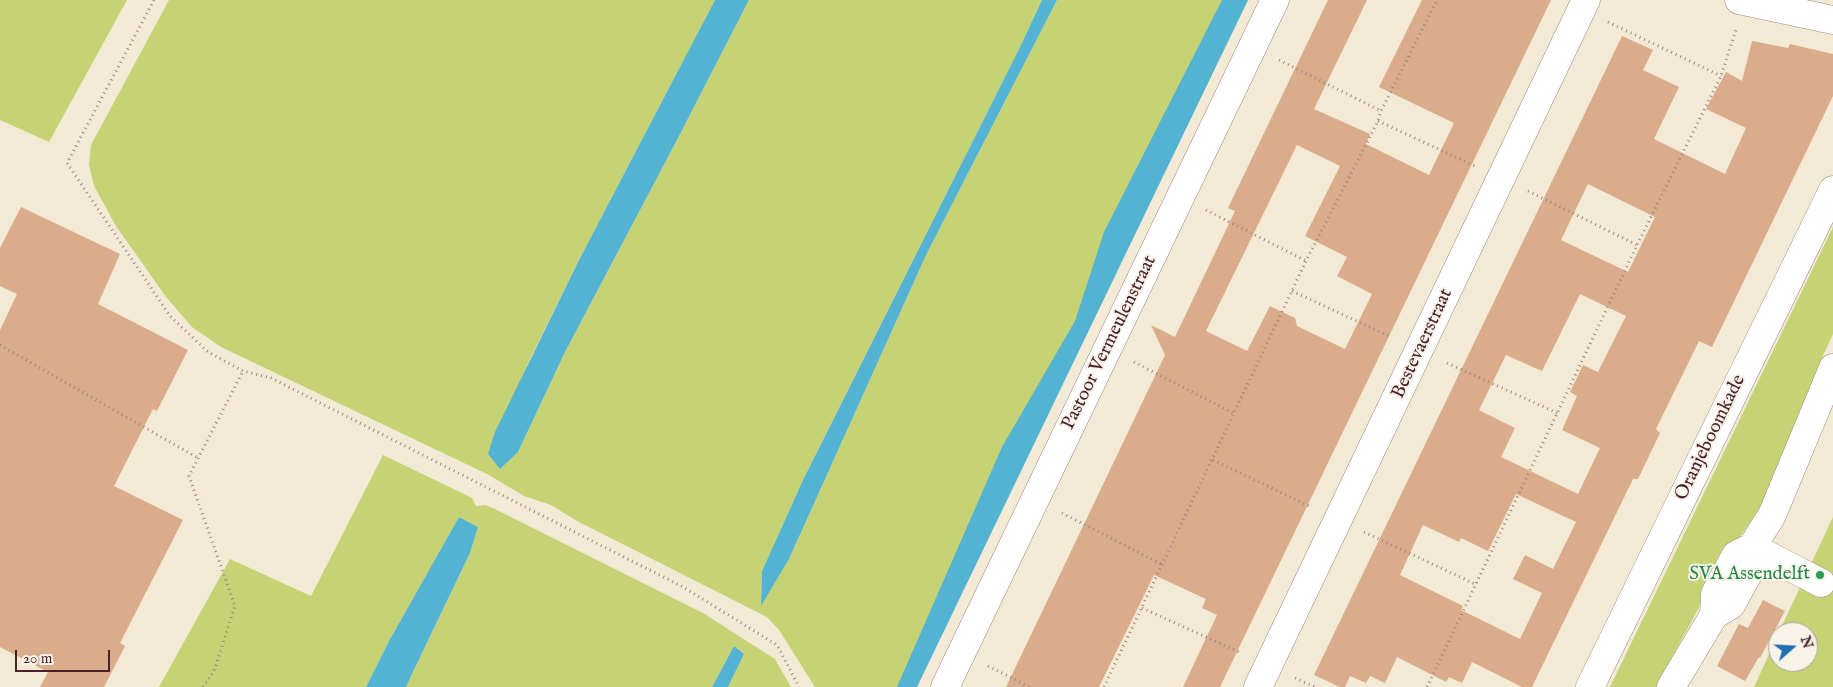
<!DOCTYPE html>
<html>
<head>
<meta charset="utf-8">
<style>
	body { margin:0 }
	#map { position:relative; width:1833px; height:687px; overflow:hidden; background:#f2ead4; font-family:"IM FELL English",serif }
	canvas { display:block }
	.north { position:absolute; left:1768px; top:622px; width:50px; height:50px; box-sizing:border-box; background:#f7f3e8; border:1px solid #b29e9c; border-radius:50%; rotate:71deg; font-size:14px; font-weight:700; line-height:20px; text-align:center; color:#4a1f2b }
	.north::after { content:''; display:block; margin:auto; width:18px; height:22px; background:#1f6fb2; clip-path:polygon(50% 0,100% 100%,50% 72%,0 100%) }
	.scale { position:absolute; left:15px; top:650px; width:95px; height:22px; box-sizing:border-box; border:2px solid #4a1f2b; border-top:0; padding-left:6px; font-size:15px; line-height:18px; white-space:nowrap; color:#4a1f2b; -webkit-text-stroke:4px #f7f3e8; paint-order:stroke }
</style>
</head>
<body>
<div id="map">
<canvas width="1833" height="687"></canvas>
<div class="north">N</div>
<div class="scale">20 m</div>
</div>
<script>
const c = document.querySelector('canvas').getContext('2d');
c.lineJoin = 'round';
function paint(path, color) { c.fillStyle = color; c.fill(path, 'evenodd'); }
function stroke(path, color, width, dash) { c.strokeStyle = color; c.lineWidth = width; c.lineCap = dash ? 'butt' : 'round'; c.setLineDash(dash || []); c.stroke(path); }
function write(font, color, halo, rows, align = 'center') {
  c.font = font + ' "IM FELL English",serif'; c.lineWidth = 4; c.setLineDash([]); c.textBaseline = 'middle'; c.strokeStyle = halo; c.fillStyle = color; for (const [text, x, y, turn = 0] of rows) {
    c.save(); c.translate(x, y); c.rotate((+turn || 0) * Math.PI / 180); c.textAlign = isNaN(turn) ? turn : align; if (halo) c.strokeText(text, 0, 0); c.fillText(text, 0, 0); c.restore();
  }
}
paint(new Path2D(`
	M0 0H127L49 142 0 120Z
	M169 0H715L579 260 530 359 488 454 500 468 518 452 565 352 677 140 749 0H1042L1021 45 803 480 762 571 761 605 789 559 927 253 1057 0H1248L915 687H815L779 630 767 617 577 521 551 505 524 496 489 475 221 347 192 327 166 297 116 226 94 186 89 165 91 145Z
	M1833 227V334L1816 371 1804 408 1787 452 1758 511 1728 554 1656 687H1610Z
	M383 455 466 495 472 498 476 506 485 505 493 508 703 613 775 659 791 687H728L744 654 734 646 712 687H406L470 553 478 527 459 517 389 641 366 687H159L230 559 311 596Z
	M1833 517V687H1754L1778 635V662H1808V632H1779Z`), '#c5d375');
paint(new Path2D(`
	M715 0H749L677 140 565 352 518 452 500 469 488 454 495 432 579 260Z
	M1042 0H1057L927 253 789 559 761 606 762 571 803 480 1021 45Z
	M1222 0H1248L917 687H897L1002 447 1075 321 1104 232Z
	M459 517 478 527 470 553 412 674 406 687H366L389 641Z
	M734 646 744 654 728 687H712Z`), '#54b2d3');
paint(new Path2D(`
	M1328 0H1367L1314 109 1370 134 1366 144 1429 175 1454 123 1379 87 1422 0H1551L1220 687H1183L1217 615 1202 608 1206 599 1154 575 1099 687H1006L1165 355 1151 325 1175 337 1235 211 1228 208ZM1297 145 1340 166 1305 236 1347 257 1337 276 1372 294 1345 349 1297 326 1295 318 1270 306 1247 351 1206 331Z
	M1622 36 1653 50 1643 70 1679 87 1654 139 1725 174 1746 128 1706 109 1726 72 1742 81 1752 41 1788 48 1790 44 1833 54V96L1712 347 1699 341 1656 429 1660 433 1638 479H1633L1532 687H1522L1472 662 1462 683 1449 677 1446 682 1397 657 1385 683 1370 676 1366 683 1350 676 1345 687H1340L1314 675ZM1588 184 1655 217 1628 272 1561 240ZM1580 294 1626 316 1598 372 1583 365 1570 392 1577 396 1562 430 1600 448 1578 494 1501 457 1515 428 1479 410 1506 355 1542 371ZM1516 494 1576 522 1553 569 1525 555 1513 579 1542 593 1520 639 1461 610 1463 606 1400 575 1423 525 1459 542 1461 538 1488 551Z
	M21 207 120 254 98 304 188 350 157 411 153 409 114 486 183 520 120 643 125 646 104 687H40L48 672 0 647V330L17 294 0 286V248Z
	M1763 600 1785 611 1760 658 1759 657 1745 681 1717 666 1739 624 1748 628Z`), '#daac8b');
const minor = new Path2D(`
	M1739 0 1833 20
	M1752 547 1821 583
	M1714 615 1715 594 1736 555 1752 547 1772 515 1833 368
	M945 687 1275 0
	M1258 687 1586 0
	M1590 687 1833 190
	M1671 687 1714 615 1731 605 1753 565 1752 547`);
stroke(minor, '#9e8480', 29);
stroke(new Path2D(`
	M154 0 67 163 170 316 208 352 243 371 271 378 683 587 777 645 799 687
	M1608 22 1721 76
	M1279 60 1381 111
	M1378 121 1475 166
	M1528 191 1637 245
	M1206 210 1306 261
	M1292 291 1391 337
	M0 345 198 458
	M1134 362 1233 413
	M1447 363 1557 413
	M1213 460 1311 507
	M1062 513 1161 564
	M1364 532 1475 584
	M1142 608 1241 653
	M988 666 1030 687
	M1295 678 1315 687
	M203 687 214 671 235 606 189 476 243 371
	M1104 687 1306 261 1378 121 1381 111 1437 0
	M1427 687 1637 245 1721 76 1736 30`), '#9e8480', 3, [1, 4]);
stroke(minor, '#fff', 28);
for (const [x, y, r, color] of [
	[1820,575,5,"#2e9e5b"]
]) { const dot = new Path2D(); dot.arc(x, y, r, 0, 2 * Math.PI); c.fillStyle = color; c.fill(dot); stroke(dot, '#f7f3e8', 2); }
write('19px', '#4a1f2b', '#f7f3e8', [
	["Pastoor Vermeulenstraat",1110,343,-64],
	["Bestevaerstraat",1423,344,-65],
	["Oranjeboomkade",1711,438,-64]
]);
write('19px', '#27864d', '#f7f3e8', [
	["SVA Assendelft",1810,575]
], 'right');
</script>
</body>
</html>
